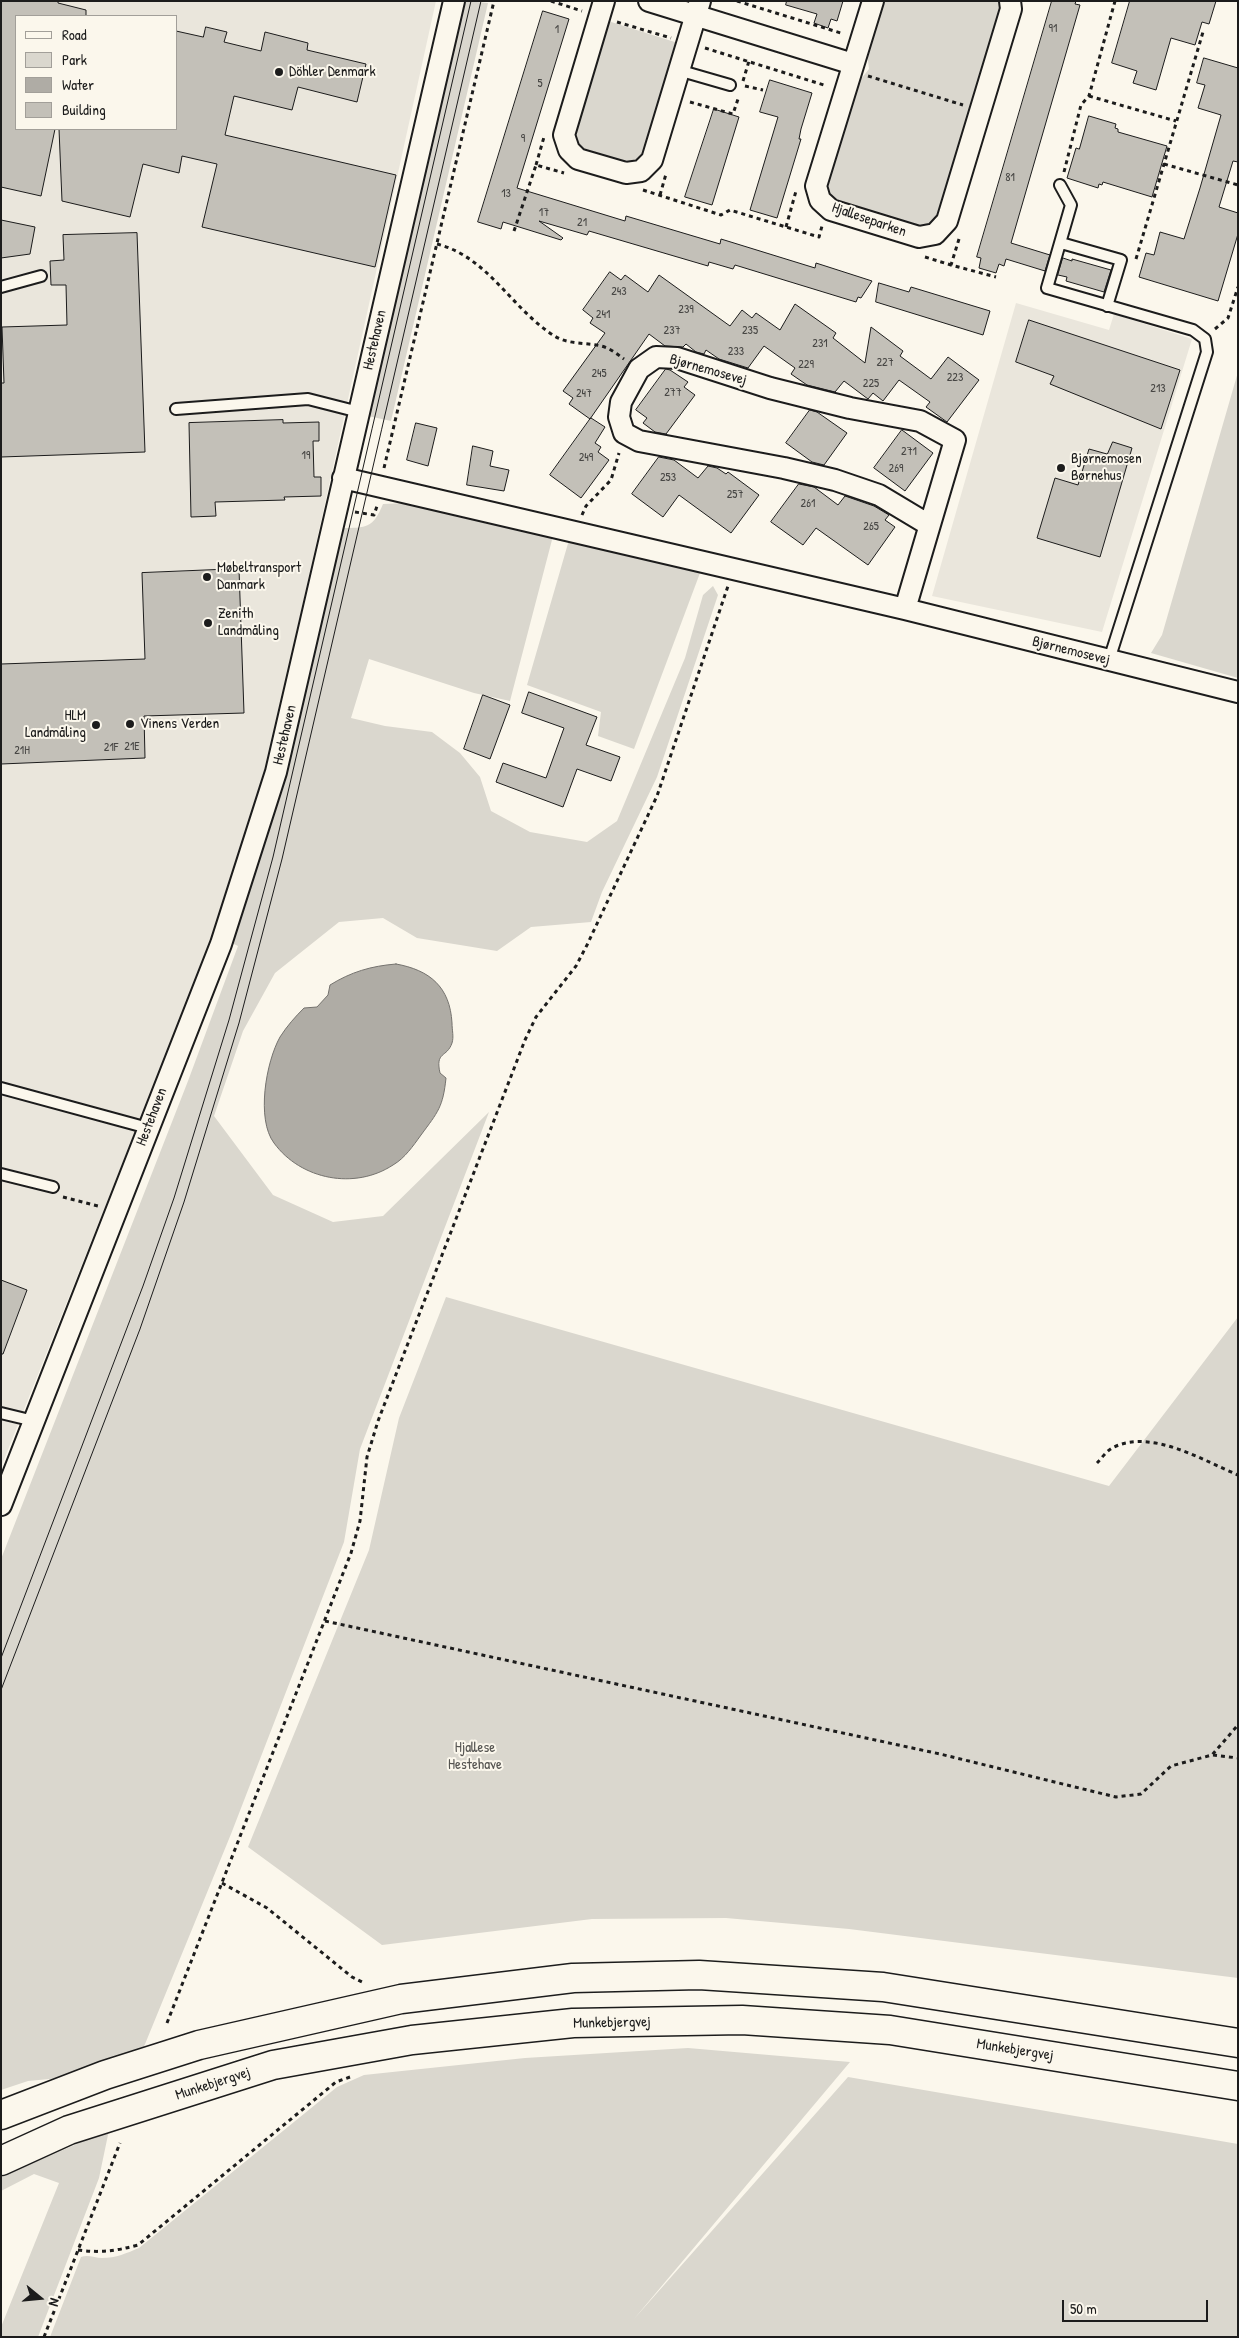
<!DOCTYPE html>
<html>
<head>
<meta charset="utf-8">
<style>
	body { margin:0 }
	#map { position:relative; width:1239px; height:2338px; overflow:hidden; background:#fbf7ec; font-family:"Patrick Hand",sans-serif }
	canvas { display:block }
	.frame { position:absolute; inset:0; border:2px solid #1c1c1c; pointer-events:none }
	.legend { position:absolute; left:15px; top:15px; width:162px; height:115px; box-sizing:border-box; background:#fbf7ec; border:1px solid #a29f99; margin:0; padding:6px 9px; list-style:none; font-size:15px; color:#1c1c1c }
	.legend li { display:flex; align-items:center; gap:10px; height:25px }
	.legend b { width:25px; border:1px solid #a29f99 }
	.north { position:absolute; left:15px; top:2273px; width:50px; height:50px; -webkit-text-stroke:4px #fbf7ec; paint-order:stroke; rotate:107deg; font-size:14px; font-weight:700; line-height:20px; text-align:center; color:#1c1c1c }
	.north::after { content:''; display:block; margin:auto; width:18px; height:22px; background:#1c1c1c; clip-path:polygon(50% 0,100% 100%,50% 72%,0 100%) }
	.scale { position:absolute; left:1062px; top:2300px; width:146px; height:22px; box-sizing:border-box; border:2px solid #1c1c1c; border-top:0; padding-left:6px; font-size:15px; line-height:18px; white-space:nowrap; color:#1c1c1c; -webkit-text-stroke:4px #fbf7ec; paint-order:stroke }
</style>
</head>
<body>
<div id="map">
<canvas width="1239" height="2338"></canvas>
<div class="frame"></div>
<ul class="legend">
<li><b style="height:6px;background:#fbf7ec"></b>Road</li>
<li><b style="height:14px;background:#dad7ce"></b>Park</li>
<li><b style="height:14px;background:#afaca5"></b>Water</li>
<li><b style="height:14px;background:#c3c0b8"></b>Building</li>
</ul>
<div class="north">N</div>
<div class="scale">50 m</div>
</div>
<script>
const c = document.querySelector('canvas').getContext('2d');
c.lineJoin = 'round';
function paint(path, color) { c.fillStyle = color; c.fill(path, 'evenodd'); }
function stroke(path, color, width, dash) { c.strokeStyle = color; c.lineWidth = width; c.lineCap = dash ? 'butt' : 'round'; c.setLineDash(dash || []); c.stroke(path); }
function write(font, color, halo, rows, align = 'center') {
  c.font = font + ' "Patrick Hand",sans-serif'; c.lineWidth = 4; c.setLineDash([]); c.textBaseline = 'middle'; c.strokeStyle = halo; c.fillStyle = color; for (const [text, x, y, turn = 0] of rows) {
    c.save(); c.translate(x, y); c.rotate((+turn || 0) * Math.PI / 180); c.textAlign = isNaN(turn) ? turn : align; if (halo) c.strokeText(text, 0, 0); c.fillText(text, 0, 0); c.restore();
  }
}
paint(new Path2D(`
	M1 1H436L272 743 255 805 210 944 1 1467ZM16 16H176V129H16Z
	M1016 303 1109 330 1114 314 1192 339 1102 632 932 596Z`), '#eae6dc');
paint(new Path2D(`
	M465 1 488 3 391 421 368 416Z
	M882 1H1002L1003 5 938 220 922 228 834 202 826 185 857 84 869 69 867 52Z
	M608 21 678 43 642 158 628 164 581 150 573 134Z
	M1238 372V678L1151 653 1162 635Z
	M408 503 553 536 510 701 474 693 369 659 351 718 385 726 432 732 460 753 480 777 491 811 530 832 587 842 617 821 685 658 703 595 713 586 718 595 657 777 602 892 591 922 531 927 497 951 417 938 383 918 339 922 275 973 243 1031 214 1116 273 1195 333 1222 383 1216 489 1112 360 1449 344 1542 231 1834 143 2049 60 2078 28 2081 1 2090V1559L188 1081 238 946 232 943 277 806 341 528C367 528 373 528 383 504Z
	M569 540 700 573 634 749 598 736 601 712 527 685Z
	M446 1297 1109 1486 1238 1317V1978L849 1929 726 1918 592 1919 382 1945 248 1847 369 1550 399 1418Z
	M688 2048 850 2062 634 2319 848 2077 1238 2144V2337H50L81 2257C88 2254 95 2258 102 2258 116 2258 127 2253 139 2248L337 2087 364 2075 525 2058Z
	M109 2130 99 2178 38 2337H1V2327L59 2183 34 2174 1 2191V2177Z`), '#dad7ce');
const water = new Path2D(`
	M396 964C430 970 450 987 452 1023 452 1030 454 1037 452 1043 447 1058 435 1051 440 1073L446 1078C443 1107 438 1112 421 1135 413 1146 405 1158 393 1165 355 1190 301 1180 274 1143 256 1119 266 1062 280 1037 287 1026 295 1017 304 1008L317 1007 328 995 330 985C351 972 371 966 396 964Z`);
paint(water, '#afaca5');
stroke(water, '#74726e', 1);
const building = new Path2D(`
	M1 1H58V3L86 10V16H16V129H55L41 196 1 187Z
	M787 1H843L837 21 831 19 828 28 814 23 817 14 786 5Z
	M1052 1H1076L1075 4 1080 5 1011 243 1050 255 1045 271 1006 259 1004 266 999 264 996 273 979 268 981 258 977 257Z
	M1130 1H1216L1209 24 1202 22 1195 45 1171 38 1156 90 1133 83 1137 71 1112 63Z
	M543 11 569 19 517 188 625 221 626 216 720 244 721 239 815 268 816 263 872 281 861 298 858 297 856 302 735 265 733 269 709 262 708 266 589 231 587 235 539 221 563 238 561 240 503 222 501 229 478 222Z
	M206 27 227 32 224 42 261 51 265 32 308 43 307 50 366 64 357 102 298 87 292 110 234 96 225 135 396 175 375 267 202 227 217 164 182 156 179 173 143 164 130 217 62 201 59 129H176V31L203 37Z
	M1204 58 1238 68V162L1233 161 1219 207 1238 213V234L1218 301 1139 277 1146 253 1154 255 1160 232 1184 239 1200 188 1221 115 1198 108 1205 85 1197 83Z
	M770 80 812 93 801 129 799 139H801L777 218 750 210 778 117 760 112Z
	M714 109 739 117 712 205 685 197Z
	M1089 116 1116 124 1115 128 1118 129V132L1167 146 1152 197 1103 182 1102 185 1099 184 1098 188 1067 178 1076 148 1079 149Z
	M1 220 35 227 30 254 1 258Z
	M137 233 145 452 1 457V383H4L2 327 67 325 66 285H51L50 261 64 260 63 235Z
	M1063 258 1072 261V259L1111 270 1104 292 1066 281 1067 277 1058 275Z
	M610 272 621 280 625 275 648 292 659 275 730 326 742 310 752 318 756 313 780 330 795 304 836 333 833 338 865 363 871 327 903 351 900 356 931 379 948 357 979 380 947 422 926 407 930 402 899 380 883 401 873 393 868 399 844 381 835 392 807 385 791 374 795 368 764 346 748 368 719 359 706 350 704 354 696 352 686 344 683 347 665 346 649 334 590 419 569 404 573 398 563 391 605 333 590 323 593 318 583 310Z
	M879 283 909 292 911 287 990 311 983 335 876 302Z
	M1029 320 1180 370 1161 429 1050 384 1054 376 1016 362Z
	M666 369 670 370 688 382 684 387 695 395 666 434 655 432 643 423 647 418 636 410Z
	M810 410 817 412 847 433 824 465 812 462 786 443Z
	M591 418 605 427 595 443 601 447 598 452 609 460 581 498 550 475Z
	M283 420V423L319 422V441H313L314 477H321V496L284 497 285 500 215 502 216 516 191 517 189 423Z
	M416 423 437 428 428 466 407 460Z
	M902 430 933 453 905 491 874 468Z
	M1113 442 1132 448 1100 557 1037 538 1055 478 1078 485 1089 449 1107 454Z
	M473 446 493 451 490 466 509 470 504 491 467 485Z
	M659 457 674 460 698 478 708 466 717 468 726 474 728 472 759 495 731 533 679 495 663 517 632 494Z
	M799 484 814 487 838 505 845 496 874 506 889 515 885 520 895 527 868 565 816 528 803 545 771 522Z
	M239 569 244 713 144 716 145 758 1 764V664L145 659 142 573Z
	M529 692 597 717 586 745 620 757 611 781 577 769 563 807 496 782 503 763 546 778 564 728 522 713Z
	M483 695 510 705 490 759 464 749Z
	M1 1280 27 1290 3 1354H1Z`);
paint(building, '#c3c0b8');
stroke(building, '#1c1c1c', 1);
const lane = new Path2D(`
	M678 70 730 85
	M1060 185 1071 205 1047 288 1193 330 1205 339 1207 352 1109 660
	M1061 243 1121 260 1107 306
	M1 287 41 276
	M176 409 308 399 359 412
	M1 1088 148 1128
	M1 1174 53 1187
	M1 1413 34 1421`);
const street = new Path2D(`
	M604 1 564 135 569 150 578 159 626 173 641 171 652 160 700 1
	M649 1 853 64
	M873 1 816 186 820 200 831 210 919 237 935 234 947 221 1011 9 1010 1
	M343 478 905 609 1238 692
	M905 609 955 440 920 421 850 408 770 388 677 358 656 357 639 369 621 402 619 417 624 433 639 441 784 468 835 480 879 495 929 525
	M1 1505 221 944 276 772 454 1`);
const secondary = new Path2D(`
	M1 2115 105 2075 199 2045 401 1999 573 1978 699 1975 883 1987 1238 2043
	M1 2161 69 2130 273 2065 412 2040 573 2023 742 2020 890 2030 1238 2086`);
stroke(lane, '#1c1c1c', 14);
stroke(street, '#1c1c1c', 24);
stroke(secondary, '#1c1c1c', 31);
stroke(new Path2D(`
	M551 1 582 11
	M737 1 844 34
	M617 22 671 38
	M705 48 827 86
	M868 76 963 105
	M743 81 749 61
	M745 86 763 90
	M1089 96 1176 121
	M690 102 733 114 739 96
	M1164 164 1238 185
	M536 165 544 137
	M1064 172 1081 105 1089 96 1115 1
	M643 190 721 215 730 210 819 237 822 226
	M660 195 666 174
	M786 227 796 191
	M514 231 536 165 564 173
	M959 239 951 265 996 277
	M437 244C488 257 511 308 553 335 567 345 585 342 601 346 610 348 617 354 624 359
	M925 257 951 265
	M1136 259 1203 32
	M1215 329 1228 318 1238 287
	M384 468 494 1
	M355 512 374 515 377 506
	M582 515 586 506 611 480 619 453
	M63 1197 98 1206
	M1097 1463C1102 1458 1107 1450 1114 1447 1152 1429 1202 1460 1238 1475
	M325 1621 940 1754 1116 1797 1141 1794 1171 1766 1212 1755 1238 1725
	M1213 1755 1238 1758
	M222 1883 267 1908 352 1977 364 1983
	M167 2023 351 1553 360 1521 367 1457 378 1421 525 1040 536 1017 576 966 587 945 657 796 728 586
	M78 2250C100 2253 116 2251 138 2245L336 2082 350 2077
	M44 2337 120 2143`), '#1c1c1c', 3, [4, 4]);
stroke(lane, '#fbf7ec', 10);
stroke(street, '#fbf7ec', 20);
stroke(secondary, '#fbf7ec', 28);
stroke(new Path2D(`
	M1 1658 143 1286 174 1198 229 1020 273 857 471 1
	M1 1690 140 1329 184 1202 239 1023 282 859 481 1`), '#1c1c1c', 1);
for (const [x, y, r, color] of [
	[279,72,5,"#1c1c1c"],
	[1061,468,5,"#1c1c1c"],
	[207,577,5,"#1c1c1c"],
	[208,623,5,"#1c1c1c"],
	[130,724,5,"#1c1c1c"],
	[96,725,5,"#1c1c1c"]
]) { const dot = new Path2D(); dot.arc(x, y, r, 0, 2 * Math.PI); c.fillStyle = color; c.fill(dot); stroke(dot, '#fbf7ec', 2); }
write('12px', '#464543', null, [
	["91",1053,29],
	["1",557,30],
	["5",540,84],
	["9",523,139],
	["81",1010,178],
	["13",506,194],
	["17",544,213],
	["21",582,223],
	["243",619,292],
	["239",686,310],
	["241",603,315],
	["237",672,331],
	["235",750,331],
	["231",820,344],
	["233",736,352],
	["227",885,363],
	["229",806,365],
	["245",599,374],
	["223",955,378],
	["225",871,384],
	["213",1158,389],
	["277",673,393],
	["247",584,394],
	["271",909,452],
	["19",306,456],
	["249",586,458],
	["269",896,469],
	["253",668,478],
	["257",735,495],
	["261",808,504],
	["265",871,527],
	["21E",132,747],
	["21F",111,748],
	["21H",22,751]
]);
write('15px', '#1c1c1c', '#fbf7ec', [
	["Döhler Denmark",289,72],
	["Bjørnemosen",1071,459],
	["Børnehus",1071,476],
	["Møbeltransport",217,568],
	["Danmark",217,585],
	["Zenith",218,614],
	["Landmåling",218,631],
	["HLM",86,716,"right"],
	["Landmåling",86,733,"right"],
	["Vinens Verden",140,724]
], 'left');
write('15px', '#1c1c1c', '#fbf7ec', [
	["Hjalleseparken",869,220,19],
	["Hestehaven",375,340,-77],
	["Bjørnemosevej",708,370,16],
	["Bjørnemosevej",1071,651,14],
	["Hestehaven",285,735,-77],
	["Hestehaven",152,1117,-69],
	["Munkebjergvej",612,2023,-1],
	["Munkebjergvej",1015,2050,9],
	["Munkebjergvej",213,2084,-18]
]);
write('15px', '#555451', '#fbf7ec', [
	["Hjallese",475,1748],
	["Hestehave",475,1765]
]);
</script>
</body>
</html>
